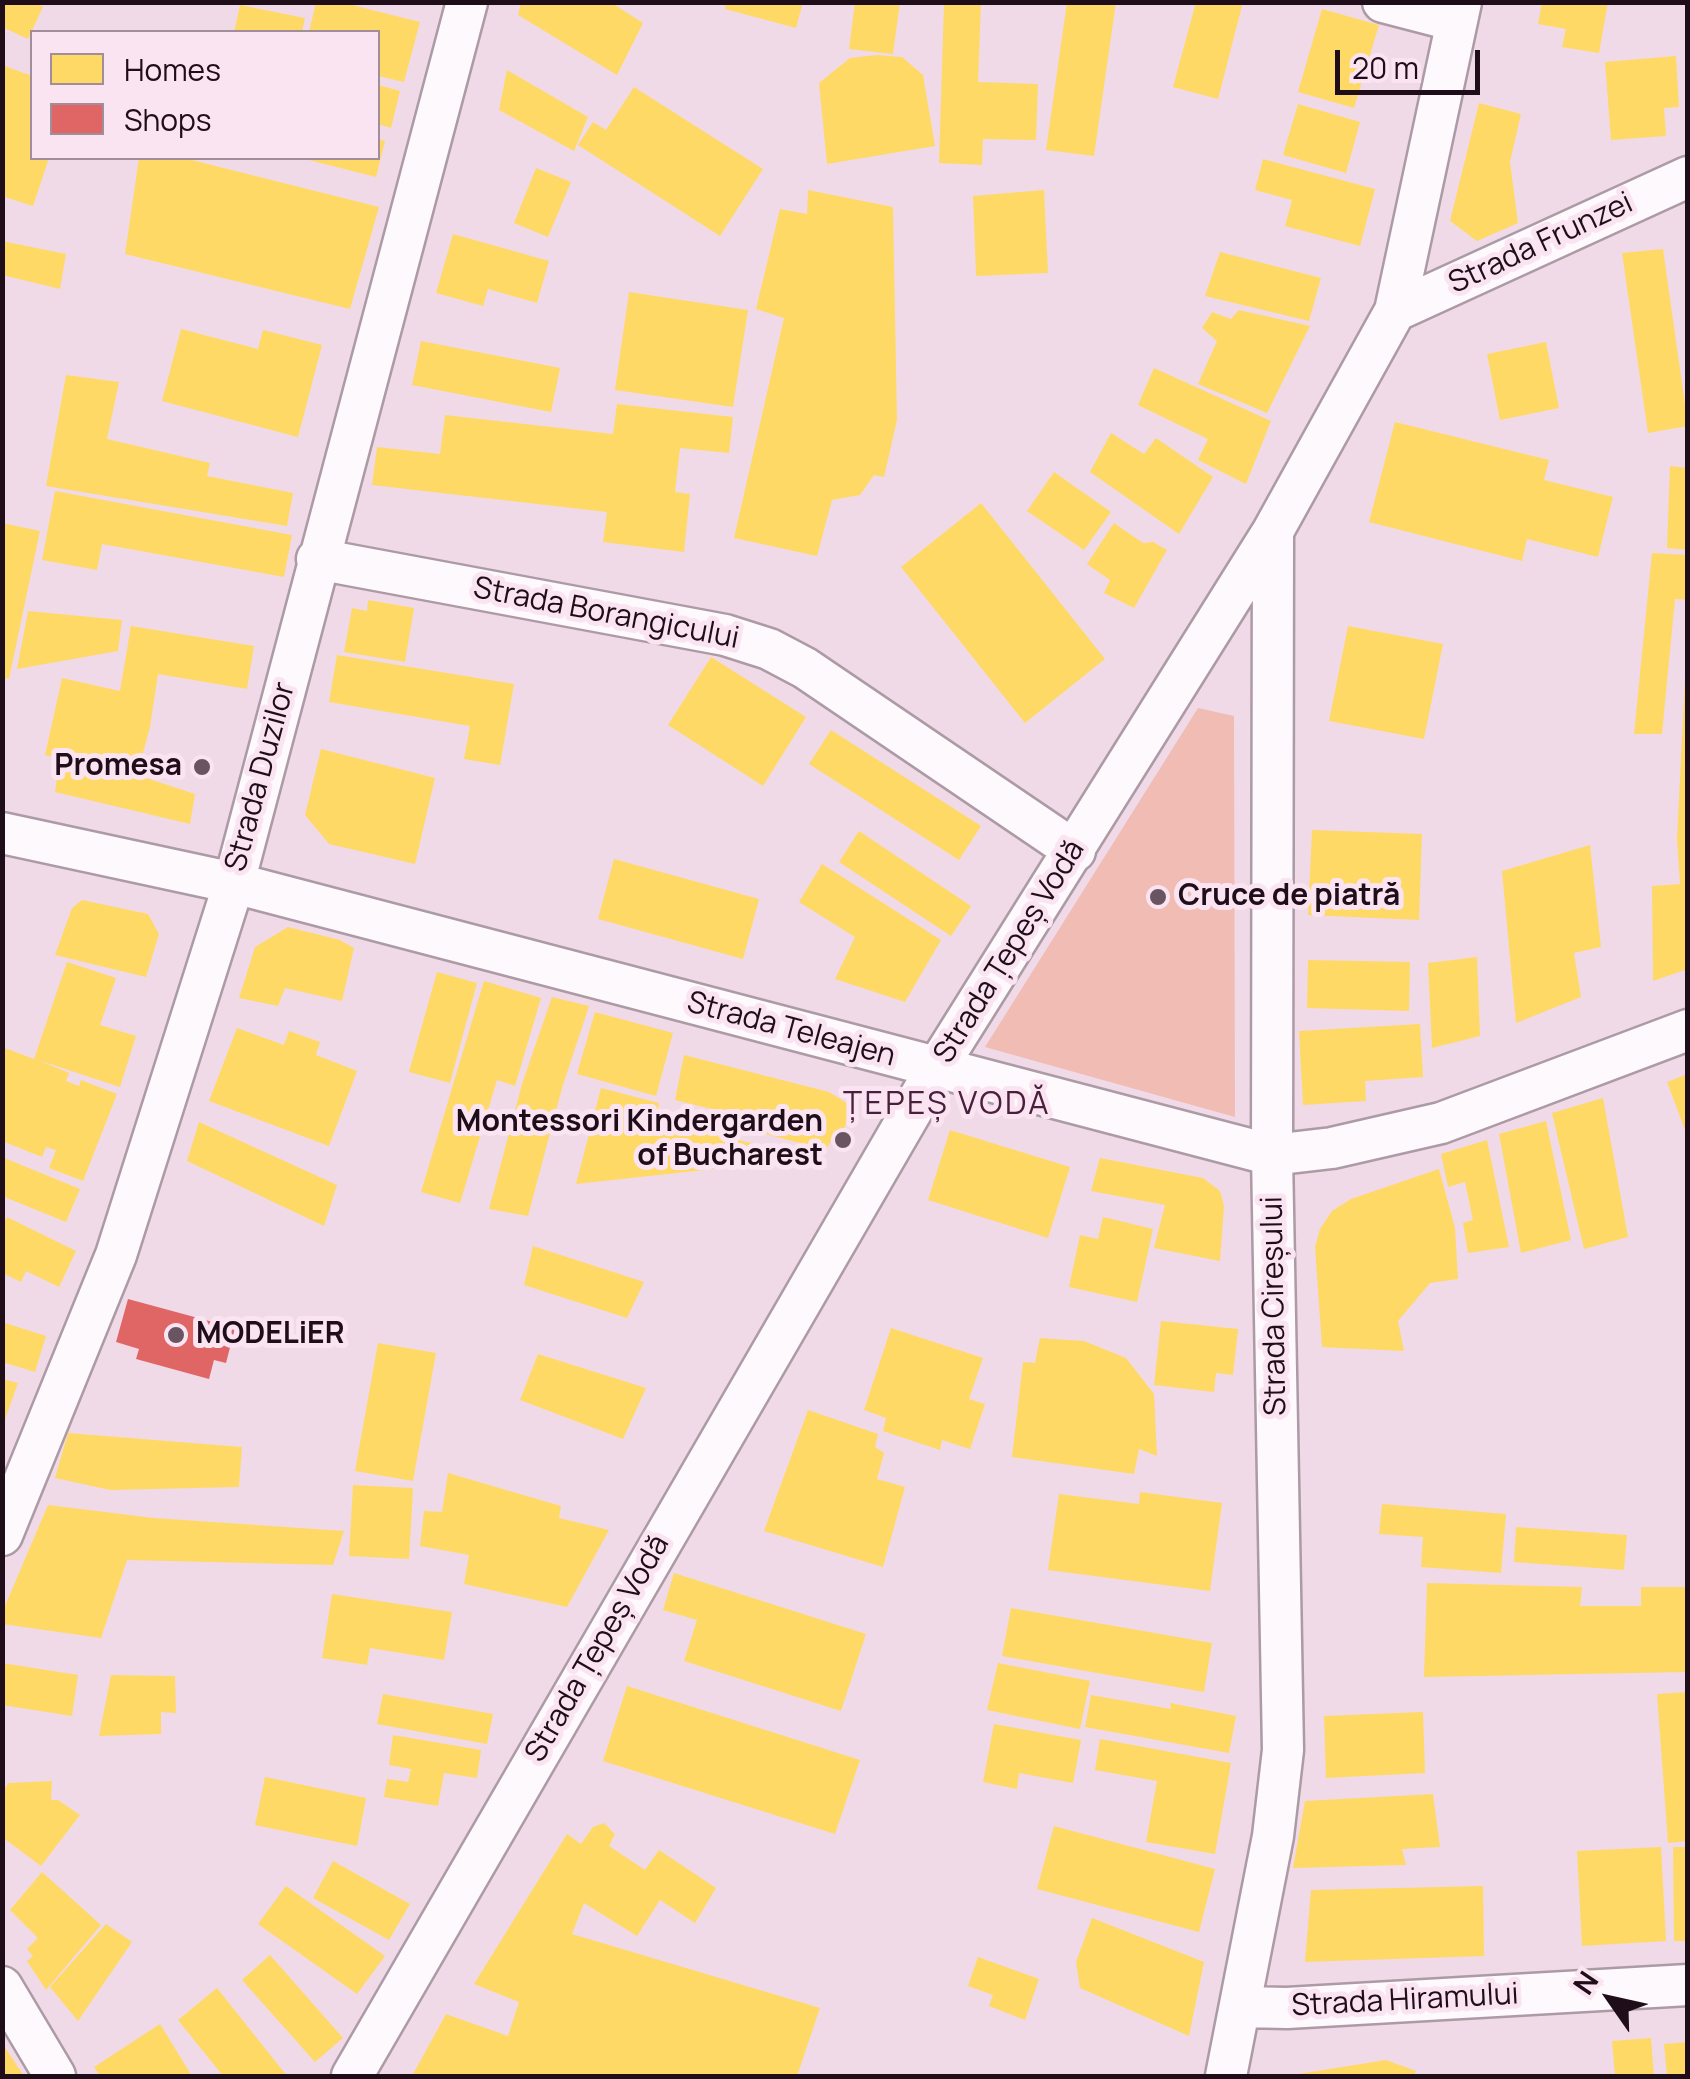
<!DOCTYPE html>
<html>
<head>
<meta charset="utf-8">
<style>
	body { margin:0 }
	#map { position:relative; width:1690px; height:2079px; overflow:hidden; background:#f0dae8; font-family:Manrope,sans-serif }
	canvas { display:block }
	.frame { position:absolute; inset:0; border:5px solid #1f0d19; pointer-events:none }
	.legend { position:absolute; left:30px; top:30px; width:350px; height:130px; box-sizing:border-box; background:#fae4f1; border:2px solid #a28e9b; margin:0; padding:12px 18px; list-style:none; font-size:30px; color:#1f0d19 }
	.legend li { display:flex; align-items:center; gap:20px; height:50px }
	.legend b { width:50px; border:2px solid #a28e9b }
	.north { position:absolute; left:1560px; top:1949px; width:100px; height:100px; -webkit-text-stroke:8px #fae4f1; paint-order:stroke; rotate:304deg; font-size:28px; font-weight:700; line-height:40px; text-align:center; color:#1f0d19 }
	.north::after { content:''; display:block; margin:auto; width:35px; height:45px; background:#1f0d19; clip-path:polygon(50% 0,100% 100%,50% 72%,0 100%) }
	.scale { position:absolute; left:1335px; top:50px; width:145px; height:45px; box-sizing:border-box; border:5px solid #1f0d19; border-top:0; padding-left:12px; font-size:30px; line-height:35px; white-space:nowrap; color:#1f0d19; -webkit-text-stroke:8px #fae4f1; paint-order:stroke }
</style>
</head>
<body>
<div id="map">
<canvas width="1690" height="2079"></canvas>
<div class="frame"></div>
<ul class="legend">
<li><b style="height:28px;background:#ffd966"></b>Homes</li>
<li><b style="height:28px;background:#e06666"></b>Shops</li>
</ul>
<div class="north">N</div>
<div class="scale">20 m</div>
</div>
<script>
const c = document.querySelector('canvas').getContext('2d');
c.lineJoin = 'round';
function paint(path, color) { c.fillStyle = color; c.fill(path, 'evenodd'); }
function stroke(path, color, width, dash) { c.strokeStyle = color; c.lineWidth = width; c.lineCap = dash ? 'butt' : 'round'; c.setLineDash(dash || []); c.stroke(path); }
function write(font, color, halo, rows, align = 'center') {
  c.font = font + ' Manrope,sans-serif'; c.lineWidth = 10; c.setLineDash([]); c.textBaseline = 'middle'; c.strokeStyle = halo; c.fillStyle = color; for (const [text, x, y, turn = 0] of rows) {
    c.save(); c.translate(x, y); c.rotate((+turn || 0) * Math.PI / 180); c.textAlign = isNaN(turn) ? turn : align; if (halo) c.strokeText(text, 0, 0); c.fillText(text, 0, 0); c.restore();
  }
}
paint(new Path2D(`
	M1198 708 1234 716 1235 1117 985 1047Z`), '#f0bcb4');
paint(new Path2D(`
	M2 2H34L43 7 28 39 2 27Z
	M316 2H340L420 22 404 82 378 76V32H309Z
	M521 2H610L643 23 617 75 518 15Z
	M726 2H803L796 28 725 9Z
	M855 2H900L893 54 849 49Z
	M944 2H981L978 82 1038 84 1036 140 983 139 982 165 939 163Z
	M1067 2H1116L1094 156 1046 150Z
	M1196 2H1243L1218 99 1173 87Z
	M1542 2H1608L1599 53 1562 47 1566 29 1538 24Z
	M240 5 305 18 302 32H234Z
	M1322 9 1379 25 1354 108 1298 92Z
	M877 55 902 57 923 75 935 146 827 164 819 83 850 58Z
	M1676 56 1679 107 1664 108 1666 136 1611 140 1605 62Z
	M2 65 32 76V158H49L33 206 2 196Z
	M507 70 588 117 574 151 499 110Z
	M378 85 400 91 391 128 378 124Z
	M634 87 763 169 720 236 578 145 593 122 606 130Z
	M1479 103 1521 114 1510 162 1518 223 1477 241 1450 221Z
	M1298 104 1360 122 1346 173 1283 155Z
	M378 139 385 141 376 177 305 159 378 158Z
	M139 158H184L379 207 350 309 125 254Z
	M1263 159 1375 189 1360 246 1285 226 1292 200 1255 190Z
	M536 168 571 182 548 237 514 223Z
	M808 190 893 207 897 420 884 477 874 475 860 495 832 500 817 556 734 538 784 318 756 309 780 209 807 214Z
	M1044 190 1048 273 976 276 973 196Z
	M453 234 549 261 537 303 488 289 483 306 436 293Z
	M2 241 66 254 60 289 2 275Z
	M1663 249 1688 426 1648 433 1622 253Z
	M1220 252 1321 278 1309 321 1205 296Z
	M629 292 748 310 733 407 615 390Z
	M1239 310 1310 326 1267 413 1198 384 1217 341 1202 328 1212 312 1231 319Z
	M181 329 258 349 263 330 322 345 298 437 162 401Z
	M421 341 560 368 551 412 412 385Z
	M1546 342 1559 408 1500 420 1487 354Z
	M1154 368 1271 421 1246 484 1198 460 1208 439 1138 405Z
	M66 375 119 382 107 439 210 463 207 476 293 493 287 526 46 486Z
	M617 404 733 417 729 453 680 448 675 492 690 494 684 552 603 542 607 512 372 485 377 447 440 454 445 415 613 434Z
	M1395 422 1549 460 1544 480 1613 497 1598 557 1527 539 1522 561 1369 522Z
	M1111 433 1144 454 1156 438 1213 477 1179 534 1090 472Z
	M1670 466 1688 468V550L1667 548Z
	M1054 472 1111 512 1084 550 1027 511Z
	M55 491 292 535 284 577 102 544 97 570 42 560Z
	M981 503 1105 659 1025 723 901 567Z
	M2 523 40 531 9 679 2 677Z
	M1114 523 1143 543 1153 542 1167 550 1134 608 1104 593 1110 580 1087 564Z
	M1652 553 1688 555V600L1675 599 1662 734H1634Z
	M368 600 414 608 405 662 344 652 352 608 367 611Z
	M28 611 122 620 118 651 17 669Z
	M131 626 254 646 247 689 158 674 150 727 137 775 195 794 190 824 55 792 59 759 45 755 62 678 120 691Z
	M1348 626 1443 644 1424 739 1329 721Z
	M337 655 514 684 500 765 464 759 470 726 329 702Z
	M711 657 806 717 763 786 668 725Z
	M1685 676 1688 677V969L1653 981 1652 886 1680 884 1677 839Z
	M831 730 981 826 959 860 809 764Z
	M321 749 435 778 415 864 329 844 305 815Z
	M1312 830 1422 834 1419 920 1308 915Z
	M859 831 971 906 951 936 839 862Z
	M1590 845 1601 947 1574 953 1581 997 1516 1023 1502 871Z
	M614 859 759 899 743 959 598 919Z
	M822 864 941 940 905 1002 835 979 855 937 799 902Z
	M82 900 148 914 159 934 146 977 55 955 72 908Z
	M288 927 340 940 354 948 342 1001 285 988 278 1006 239 998 255 947Z
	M1477 957 1480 1036 1432 1048 1428 963Z
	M1308 960 1410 962 1409 1011 1307 1008Z
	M67 962 116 978 100 1025 136 1036 120 1087 38 1060 69 1073 66 1081 79 1086 81 1080 117 1094 83 1181 49 1168 56 1150 46 1147 42 1157 2 1141V1047L34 1059Z
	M437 972 477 983 450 1083 409 1072Z
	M484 981 541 998 515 1086 497 1080 460 1203 421 1192Z
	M552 997 589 1006 562 1088 528 1216 489 1209 522 1084Z
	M595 1012 673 1033 656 1096 577 1074Z
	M1420 1024 1423 1077 1365 1081 1366 1101 1303 1105 1299 1031Z
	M237 1028 284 1045 289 1031 320 1042 316 1055 357 1071 329 1146 209 1101Z
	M684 1055 829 1092 855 1108 837 1141 832 1139 826 1150 762 1133 764 1122 675 1100Z
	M1688 1074V1135H1687L1667 1082Z
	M601 1088 659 1103 656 1121 781 1150 778 1162 576 1184Z
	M1603 1098 1628 1237 1584 1249 1552 1113Z
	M1546 1121 1571 1240 1521 1253 1499 1134Z
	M199 1122 337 1185 324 1226 187 1161Z
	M950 1130 1070 1167 1048 1238 928 1200Z
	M1487 1140 1509 1247 1468 1253 1463 1223 1473 1220 1465 1182 1448 1187 1441 1154Z
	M2 1157 80 1189 66 1222 2 1196Z
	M1100 1158 1203 1178 1220 1191 1224 1206 1220 1261 1154 1248 1165 1205 1091 1191Z
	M1439 1169 1455 1228 1458 1279 1430 1283 1398 1321 1404 1351 1322 1347 1315 1247 1320 1229 1332 1211 1351 1199Z
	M7 1217 76 1251 59 1287 26 1271 21 1282 2 1273V1226Z
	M1103 1217 1153 1229 1137 1302 1069 1287 1080 1235 1098 1239Z
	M533 1246 644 1282 627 1318 524 1285Z
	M1161 1321 1238 1329 1233 1375 1216 1373 1214 1392 1154 1385Z
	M2 1322 46 1336 35 1372 2 1362Z
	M891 1328 983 1358 969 1399 985 1404 970 1449 942 1440 940 1450 883 1431 886 1418 864 1410Z
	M1040 1338 1084 1341 1126 1358 1154 1394 1157 1456 1139 1449 1134 1474 1012 1457 1023 1362 1035 1363Z
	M378 1343 436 1353 413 1481 355 1471Z
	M538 1354 646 1388 623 1439 520 1400Z
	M2 1379 18 1383 3 1425H2Z
	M808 1410 878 1434 875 1447 884 1453 877 1479 905 1487 883 1567 764 1531Z
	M68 1433 242 1447 239 1487 110 1490 55 1478Z
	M448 1473 561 1506 559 1518 609 1530 567 1607 464 1584 469 1555 420 1546 424 1511 442 1512Z
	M353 1485 413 1488 409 1559 349 1556Z
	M1140 1492 1222 1503 1210 1591 1048 1570 1059 1494 1139 1504Z
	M1382 1504 1506 1514 1501 1573 1421 1567 1423 1537 1379 1534Z
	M48 1505 154 1518 344 1531 333 1565 127 1560 101 1638 2 1624V1613Z
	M1516 1527 1627 1535 1624 1570 1514 1562Z
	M674 1573 866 1634 841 1711 684 1661 697 1620 663 1610Z
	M1427 1583 1582 1587 1580 1606H1641V1587H1688V1672L1424 1677Z
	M332 1594 452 1612 444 1660 370 1648 367 1665 322 1658Z
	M1011 1608 1212 1643 1204 1692 1002 1656Z
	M2 1663 78 1675 72 1716 2 1705Z
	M998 1663 1090 1681 1080 1729 987 1710Z
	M111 1675 175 1676 176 1713 161 1712V1734L99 1736Z
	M627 1686 860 1760 835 1834 603 1761Z
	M1688 1692V1841L1668 1843 1657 1694Z
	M383 1694 493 1714 487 1744 377 1724Z
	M1091 1695 1171 1709 1170 1703 1236 1716 1229 1753 1085 1727Z
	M1423 1712 1425 1773 1326 1778 1324 1716Z
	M994 1724 1081 1740 1073 1783 1019 1773 1017 1789 983 1782Z
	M393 1735 481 1750 477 1778 444 1773 438 1806 384 1797 387 1779 408 1782 411 1769 389 1765Z
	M1100 1739 1231 1763 1215 1854 1146 1842 1157 1781 1095 1770Z
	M265 1777 366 1798 357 1846 255 1825Z
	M52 1781 51 1800H58L80 1815 41 1866 2 1837V1795L8 1783Z
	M1433 1794 1440 1847 1402 1849 1406 1865 1293 1868 1305 1801Z
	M604 1823 615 1834 609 1846 645 1870 659 1850 716 1888 695 1923 660 1900 637 1936 584 1903 572 1934 820 2008 797 2076H412L446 2014 508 2036 519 2002 474 1984 567 1834 581 1844 593 1827Z
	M1054 1826 1215 1869 1199 1932 1037 1889Z
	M1661 1847 1666 1941 1582 1946 1577 1851Z
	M1673 1847H1688V1941H1674Z
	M333 1861 410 1904 389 1940 313 1898Z
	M42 1872 101 1925 46 1990 27 1961 33 1956 27 1949 38 1938 10 1910Z
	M286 1886 385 1956 357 1994 258 1924Z
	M1483 1886 1484 1956 1305 1962 1311 1890Z
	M1092 1918 1204 1962 1189 2036 1080 1988 1076 1962Z
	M106 1924 132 1942 78 2021 50 1987Z
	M270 1955 343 2038 315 2062 242 1980Z
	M978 1957 1039 1979 1025 2020 989 2006 993 1995 968 1986Z
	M217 1988 287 2076H223L178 2020Z
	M160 2024 192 2076H100L94 2067Z
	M1651 2038 1654 2076H1615L1612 2041Z
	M1688 2042V2076H1667L1664 2044Z
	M2 2043 24 2076H2Z
	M1386 2060 1416 2071 1414 2076H1285Z`), '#ffd966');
paint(new Path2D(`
	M128 1299 235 1328 226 1363 214 1360 209 1379 136 1359 139 1349 116 1342Z`), '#e06666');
const minor = new Path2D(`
	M1383 2 1456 21
	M1395 311 1688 177
	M317 559 725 635 769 649 805 668 1075 851
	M2 833 234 883 1272 1155 1332 1148 1441 1123 1688 1030
	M2 1535 116 1255 234 883 467 2
	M2 1987 55 2076
	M1242 2007 1287 2008 1688 1985
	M352 2076 936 1069 1273 531 1395 311 1461 2
	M1226 2076 1273 1836 1283 1750 1272 1155 1273 531`);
stroke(minor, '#ac9aa5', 45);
stroke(minor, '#fdf9fc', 40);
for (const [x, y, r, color] of [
	[202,767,10,"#685561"],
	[1158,897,10,"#685561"],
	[843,1140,10,"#685561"],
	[176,1335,10,"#685561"]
]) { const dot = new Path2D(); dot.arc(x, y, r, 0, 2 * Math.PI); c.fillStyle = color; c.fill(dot); stroke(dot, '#fae4f1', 4); }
write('30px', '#1f0d19', '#fae4f1', [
	["Strada Frunzei",1541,244,-25],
	["Strada Borangicului",606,614,11],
	["Strada Duzilor",261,777,-75],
	["Strada Țepeș Vodă",1010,952,-58],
	["Strada Teleajen",791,1030,15],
	["Strada Cireșului",1275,1306,-91],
	["Strada Țepeș Vodă",598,1649,-60],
	["Strada Hiramului",1405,2001,-3]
]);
write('bold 30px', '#1f0d19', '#fae4f1', [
	["Promesa",182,767],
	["Cruce de piatră",1178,897,"left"],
	["Montessori Kindergarden",823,1123],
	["of Bucharest",823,1157],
	["MODELiER",196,1335,"left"]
], 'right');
c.letterSpacing = '2.5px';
write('32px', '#48203b', '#fae4f1', [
	["ȚEPEȘ VODĂ",947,1105]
]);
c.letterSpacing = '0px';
</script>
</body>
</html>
